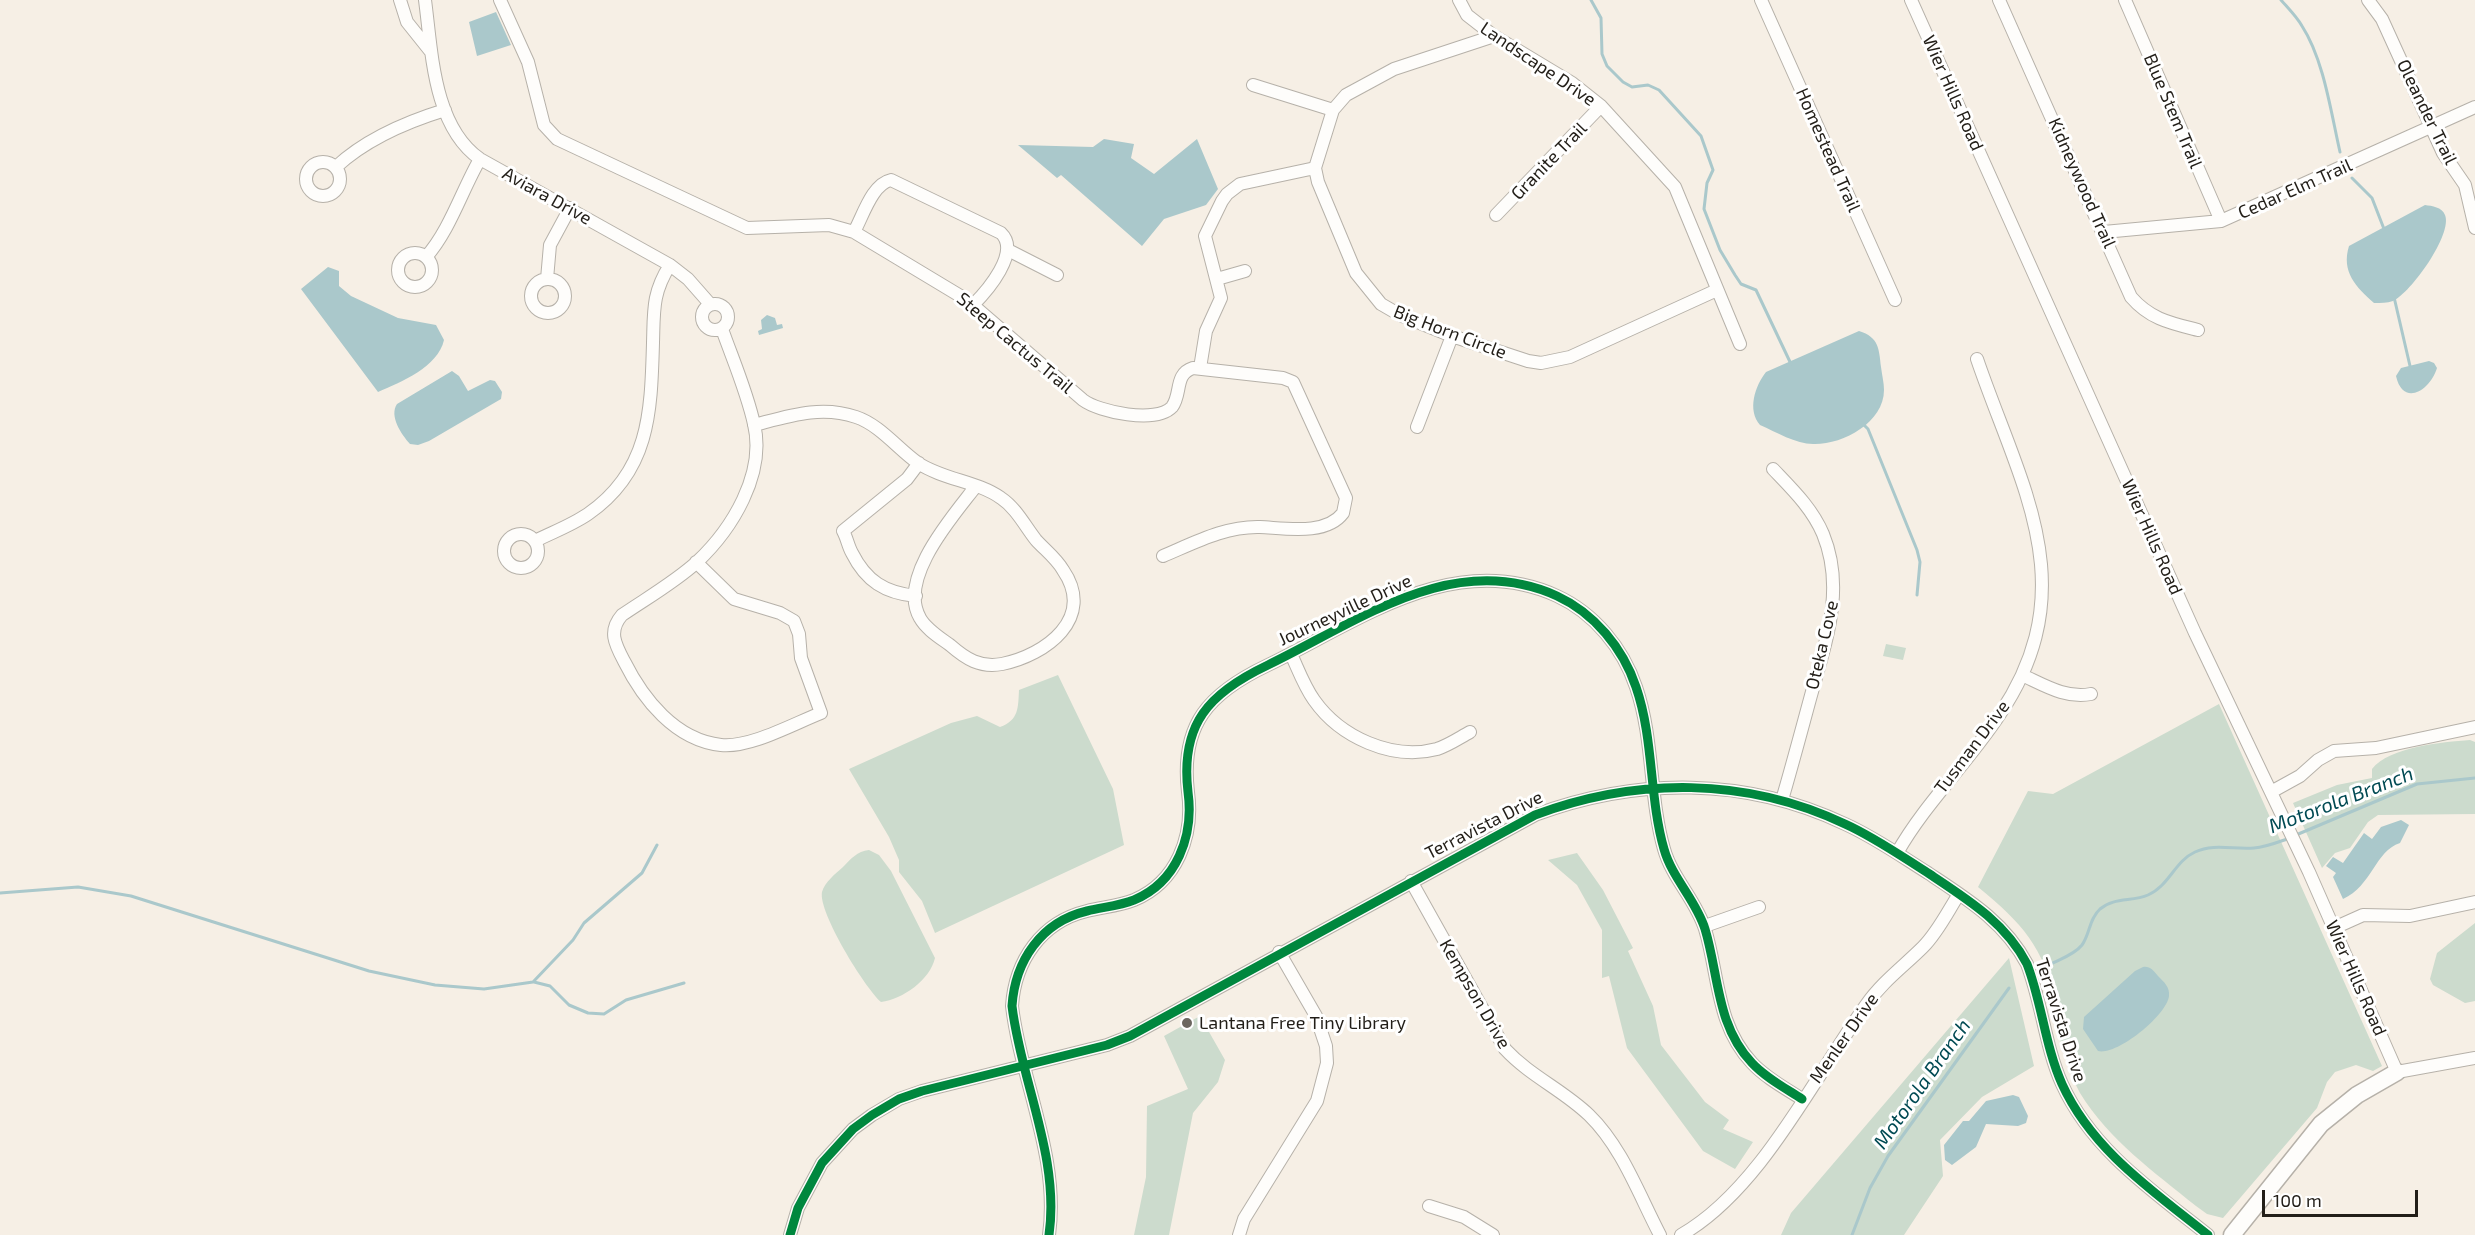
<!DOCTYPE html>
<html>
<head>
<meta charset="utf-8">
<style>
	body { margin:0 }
	#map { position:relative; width:2475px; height:1235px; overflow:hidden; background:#f6efe5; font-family:"Exo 2",sans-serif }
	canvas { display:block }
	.scale { position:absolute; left:2262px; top:1190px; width:156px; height:27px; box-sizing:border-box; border:3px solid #221e18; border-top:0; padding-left:8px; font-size:18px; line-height:21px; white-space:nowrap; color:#221e18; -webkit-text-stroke:4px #fff; paint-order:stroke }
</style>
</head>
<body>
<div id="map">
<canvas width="2475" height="1235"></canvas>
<div class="scale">100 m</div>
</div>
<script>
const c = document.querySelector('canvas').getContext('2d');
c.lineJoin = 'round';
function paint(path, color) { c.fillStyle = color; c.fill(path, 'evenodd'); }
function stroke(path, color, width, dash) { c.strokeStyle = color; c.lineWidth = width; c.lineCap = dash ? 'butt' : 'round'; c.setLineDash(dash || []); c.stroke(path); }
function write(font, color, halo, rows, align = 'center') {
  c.font = font + ' "Exo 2",sans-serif'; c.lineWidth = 6; c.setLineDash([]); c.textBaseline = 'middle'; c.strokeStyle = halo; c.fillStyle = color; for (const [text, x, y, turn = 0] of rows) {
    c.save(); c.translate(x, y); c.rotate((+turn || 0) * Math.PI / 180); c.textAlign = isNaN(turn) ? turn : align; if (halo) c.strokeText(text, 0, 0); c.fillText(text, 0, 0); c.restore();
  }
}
paint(new Path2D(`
	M1886 644 1906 648 1903 660 1883 656Z
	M1058 675 1113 789 1124 845 935 933 922 901 899 872V860L889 837 849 769 951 723 977 716 1000 727C1019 720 1018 708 1019 690Z
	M2219 704 2382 1066 2373 1071 2356 1065 2335 1072 2327 1082 2317 1108 2223 1218 2207 1214 2196 1206C2154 1172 2109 1140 2080 1093 2066 1068 2059 1037 2052 1009L2057 1005C2043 946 2023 924 1978 887L2028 791 2053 794Z
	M2470 740 2475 742V814L2378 815 2368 822 2350 848 2335 853 2322 868 2293 803 2337 785 2372 778V769C2389 747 2442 742 2470 740Z
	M869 850 879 855 891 871 935 958C930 980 903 999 881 1002 865 988 818 912 822 892 825 882 835 874 843 867 851 859 857 851 869 850Z
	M1577 853 1603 890 1633 948 1628 951 1653 1006 1661 1045 1705 1102 1729 1120 1723 1129 1753 1142 1735 1169 1703 1151 1627 1048 1609 976 1602 978V930L1577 885 1548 860Z
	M2475 923V1001L2465 1003 2433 985 2430 979 2437 953Z
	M2009 958 2034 1066 1982 1097 1940 1140 1943 1176 1904 1235H1781L1791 1213Z
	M1200 1016 1225 1060 1218 1082 1193 1113 1169 1235H1134L1146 1177 1147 1106 1188 1089 1164 1036Z`), '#ccdbcd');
paint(new Path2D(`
	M496 12 511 45 477 56 469 22Z
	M1104 139 1134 144 1131 158 1154 174 1197 139 1218 189 1206 205 1164 219 1142 246 1061 175 1057 178 1018 145 1093 147Z
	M2425 205C2432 206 2442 207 2445 215 2453 234 2411 293 2393 301 2387 303 2381 303 2374 303 2356 287 2341 272 2349 246Z
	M328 267 339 271V286L351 296 398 318 436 325 444 340C438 367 401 382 378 392L301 289Z
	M767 315 775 318 777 325 782 324 783 328 759 335 758 331 762 329 761 320Z
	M1859 331C1879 337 1879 349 1881 367 1882 375 1884 383 1884 390 1884 423 1842 445 1813 444 1796 444 1776 432 1760 425 1747 410 1755 386 1766 372Z
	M2429 361 2434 363 2437 368C2430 391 2403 407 2396 376L2401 368Z
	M452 371 459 376 468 391 490 380 495 381 502 392 501 399 429 441 418 445 410 444C401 434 389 416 397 404Z
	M2401 820 2409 825 2400 843C2375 851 2372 886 2343 899L2333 877 2336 873 2326 866 2333 857 2343 863 2364 833 2372 839 2381 827Z
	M2143 967C2150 966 2153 970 2158 976 2164 982 2170 987 2169 996 2167 1015 2117 1056 2098 1051L2083 1029 2084 1017 2135 971Z
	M2013 1095 2019 1097 2028 1116 2026 1123 2018 1126 1986 1124 1976 1147 1952 1165 1945 1160 1944 1145 1963 1121H1969L1986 1101Z`), '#aac8cb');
stroke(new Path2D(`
	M1591 0 1601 18 1602 54 1607 66 1623 82 1632 87 1648 85 1659 90 1701 136 1713 170 1707 183 1704 209 1720 250 1735 275 1741 284 1756 290 1791 364
	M2281 0C2288 8 2297 17 2302 26 2324 60 2331 113 2340 152
	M2352 178 2372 198 2384 229
	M2394 297 2410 366
	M1862 423 1868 429 1917 550 1920 562 1917 595
	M2296 835 2417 784 2475 778
	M0 893 78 887 131 896 369 971 435 985 484 989 533 982 573 940 584 923 642 873 657 845
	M2051 964C2061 959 2075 954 2082 945 2090 934 2089 919 2100 909 2114 897 2132 902 2148 895 2169 886 2175 861 2195 852 2214 843 2235 850 2254 848 2267 847 2278 842 2290 838
	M534 982 550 986 569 1005 588 1013 604 1014 626 1000 684 983
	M1852 1235 1870 1188 1888 1156 2009 988`), '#aac8cb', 3);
const street = new Path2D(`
	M400 0 407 22 431 52
	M425 0C432 52 433 126 480 159L670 265 688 279 710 304
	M500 0 528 62 544 125 557 139 747 228 829 225 854 232 967 300 1083 400C1099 412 1156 424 1172 407 1182 394 1174 374 1193 368L1283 378 1293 382 1346 498 1343 513C1326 536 1284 528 1260 527 1225 526 1194 543 1163 556
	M1459 0 1467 15 1494 36 1572 83 1601 106 1675 187 1740 344
	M1761 0 1895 300
	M1911 0 2195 633 2309 872 2397 1072 2475 1058
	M1999 0 2131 297C2150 319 2170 323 2198 330
	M2125 0 2221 221
	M2368 0 2382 19 2443 153 2465 185 2475 228
	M1494 36 1394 69 1346 95 1333 110 1315 168 1318 182 1356 273 1381 304 1400 315 1452 336 1528 361 1541 363 1570 357 1717 290
	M1253 85 1333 110
	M306 179a17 17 0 1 1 34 0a17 17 0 1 1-34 0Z
	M336 167C366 139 406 122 445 110
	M1496 215 1601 106
	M854 232C863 216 872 184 891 180L1001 233C1021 252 987 291 973 305
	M2104 232 2221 221 2475 107
	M1008 250 1057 275
	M398 270a17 17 0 1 1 34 0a17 17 0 1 1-34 0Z
	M426 257C450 230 462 190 480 159
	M547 279 550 245 570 208
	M1217 279 1245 271
	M531 296a17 17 0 1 1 34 0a17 17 0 1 1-34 0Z
	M702 317a13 13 0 1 1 26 0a13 13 0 1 1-26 0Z
	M1200 368 1206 331 1221 298 1205 236 1222 201 1227 194 1240 184 1315 168
	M754 425C789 416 821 405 856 417 880 425 898 449 918 463 944 480 977 481 1001 498 1016 508 1025 526 1036 540 1045 550 1056 558 1063 570 1096 618 1046 655 1002 664 980 668 966 659 950 645 939 637 926 629 920 618 897 578 954 515 976 486
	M1417 427 1452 336
	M1773 469C1792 489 1812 508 1823 534 1846 590 1825 644 1810 699 1801 732 1792 766 1782 800
	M504 551a17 17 0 1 1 34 0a17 17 0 1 1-34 0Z
	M535 541C553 532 572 525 588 514 650 471 651 412 653 343 654 311 652 293 670 265
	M696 562 734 599 780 613 794 621 799 634 801 658 821 713C793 724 750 748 721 745 675 740 643 699 624 661 615 644 608 631 622 615 647 598 675 582 697 562 732 529 766 474 754 424 747 392 733 360 722 329
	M916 596C885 593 866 581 852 553 848 546 847 538 843 531L907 479 919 463
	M1291 654C1298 669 1304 686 1314 700 1340 737 1392 761 1437 749 1449 745 1459 738 1470 732
	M2022 675C2044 685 2066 699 2091 694
	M2271 792 2300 776 2318 760 2334 751 2376 748 2475 727
	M1897 853C1926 802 1968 763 2000 714 2086 586 2020 485 1977 359
	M1411 881 1505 1049C1530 1076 1563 1090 1589 1115 1622 1147 1639 1195 1660 1235
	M1705 926 1759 907
	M2334 928 2363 915 2410 916 2475 902
	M1429 1206 1464 1217 1493 1235
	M790 1235 798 1208 822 1163 853 1129 872 1115 899 1099 922 1091 1107 1045 1130 1036 1535 815C1637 777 1746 777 1845 824 1874 837 1901 856 1928 873 1967 899 2005 922 2027 964 2042 1003 2045 1046 2062 1084 2092 1150 2153 1191 2208 1235
	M1049 1235C1060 1157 1021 1082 1012 1006 1015 961 1041 922 1087 911 1103 907 1119 906 1134 900 1177 882 1194 836 1188 792 1180 724 1209 693 1268 665 1359 621 1454 549 1557 596 1594 613 1623 648 1636 687 1654 739 1649 797 1664 849 1672 878 1696 900 1705 929 1719 975 1716 1025 1752 1063 1766 1078 1785 1088 1802 1099
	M1239 1235 1244 1219 1317 1101 1327 1063 1326 1046 1316 1016 1279 952
	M1681 1235C1760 1190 1813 1079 1866 1005 1882 982 1904 966 1923 947 1938 932 1948 911 1959 894`);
const secondary = new Path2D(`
	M2232 1235 2321 1124 2357 1095 2397 1072`);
stroke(street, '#b6b1a9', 14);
stroke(secondary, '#b6b1a9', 19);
stroke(street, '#fefdfb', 12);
stroke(secondary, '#fefdfb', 16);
stroke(new Path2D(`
	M790 1235 798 1208 822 1163 853 1129 872 1115 899 1099 922 1091 1107 1045 1130 1036 1535 815C1637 777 1746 777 1845 824 1874 837 1901 856 1928 873 1967 899 2005 922 2027 964 2042 1003 2045 1046 2062 1084 2092 1150 2153 1191 2208 1235
	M1049 1235C1060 1157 1021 1082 1012 1006 1015 961 1041 922 1087 911 1103 907 1119 906 1134 900 1177 882 1194 836 1188 792 1180 724 1209 693 1268 665 1359 621 1454 549 1557 596 1594 613 1623 648 1636 687 1654 739 1649 797 1664 849 1672 878 1696 900 1705 929 1719 975 1716 1025 1752 1063 1766 1078 1785 1088 1802 1099`), '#00873e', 9);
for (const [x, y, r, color] of [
	[1187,1023,6,"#6c6760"]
]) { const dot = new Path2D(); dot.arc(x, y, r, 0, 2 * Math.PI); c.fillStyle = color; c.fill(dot); stroke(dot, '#fff', 2); }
write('18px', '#221e18', '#fff', [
	["Landscape Drive",1538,64,34],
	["Wier Hills Road",1953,93,66],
	["Blue Stem Trail",2173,111,67],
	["Oleander Trail",2427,112,64],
	["Homestead Trail",1828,150,66],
	["Granite Trail",1549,161,-46],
	["Kidneywood Trail",2082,183,66],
	["Cedar Elm Trail",2295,189,-24],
	["Aviara Drive",547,196,29],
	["Big Horn Circle",1450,332,21],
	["Steep Cactus Trail",1015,343,40],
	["Wier Hills Road",2152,537,66],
	["Journeyville Drive",1345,610,-25],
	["Oteka Cove",1822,645,-77],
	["Tusman Drive",1972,747,-53],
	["Terravista Drive",1484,825,-27],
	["Wier Hills Road",2356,978,66],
	["Kempson Drive",1475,994,60],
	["Terravista Drive",2061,1020,72],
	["Menler Drive",1844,1038,-55]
]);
write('18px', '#221e18', '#fff', [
	["Lantana Free Tiny Library",1199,1023]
], 'left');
write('italic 20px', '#014a53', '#fff', [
	["Motorola Branch",2341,800,-21],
	["Motorola Branch",1922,1084,-55]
]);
</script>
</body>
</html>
